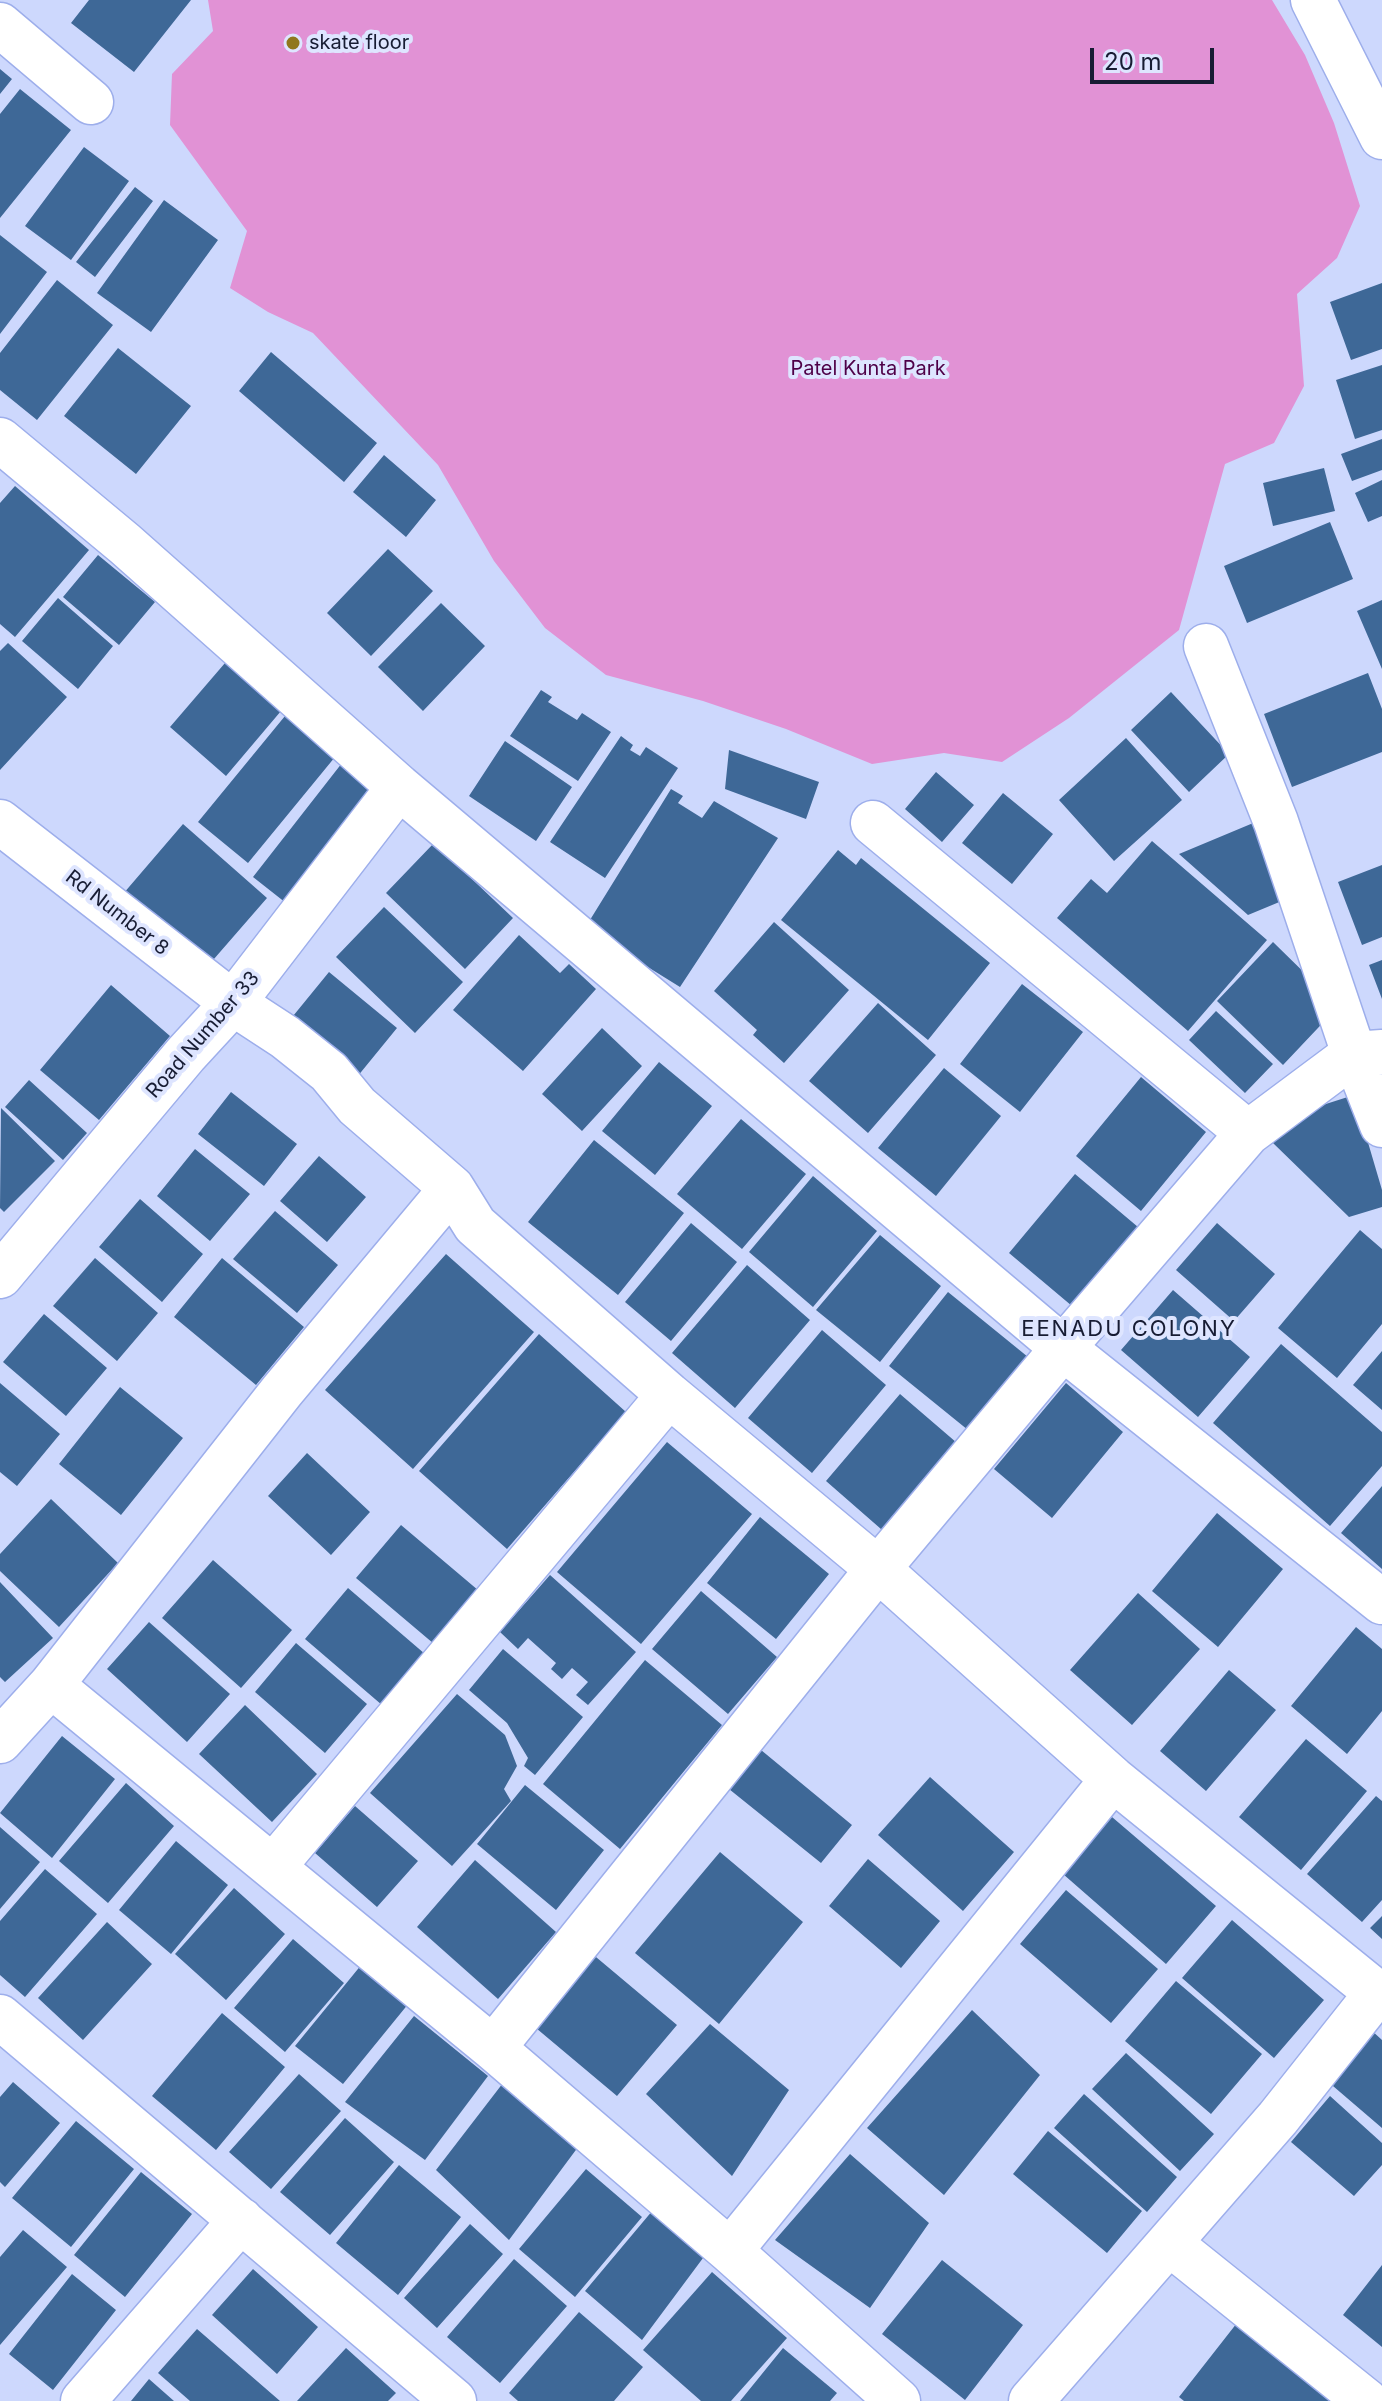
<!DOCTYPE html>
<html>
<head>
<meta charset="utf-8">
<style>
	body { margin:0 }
	#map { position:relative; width:1382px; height:2401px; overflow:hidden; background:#cdd8fd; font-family:Inter,sans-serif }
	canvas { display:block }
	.scale { position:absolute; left:1090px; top:48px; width:124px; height:36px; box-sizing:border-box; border:4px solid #171c33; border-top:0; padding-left:10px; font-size:24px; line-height:28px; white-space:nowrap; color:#171c33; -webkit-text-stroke:6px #dee5ff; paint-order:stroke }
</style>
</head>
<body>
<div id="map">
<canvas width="1382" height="2401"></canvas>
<div class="scale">20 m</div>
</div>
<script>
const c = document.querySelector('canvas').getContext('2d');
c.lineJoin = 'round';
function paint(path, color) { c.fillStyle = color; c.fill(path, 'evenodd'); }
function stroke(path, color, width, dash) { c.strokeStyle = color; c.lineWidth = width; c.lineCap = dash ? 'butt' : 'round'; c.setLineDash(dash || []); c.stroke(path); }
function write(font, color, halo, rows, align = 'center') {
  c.font = font + ' Inter,sans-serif'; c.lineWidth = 8; c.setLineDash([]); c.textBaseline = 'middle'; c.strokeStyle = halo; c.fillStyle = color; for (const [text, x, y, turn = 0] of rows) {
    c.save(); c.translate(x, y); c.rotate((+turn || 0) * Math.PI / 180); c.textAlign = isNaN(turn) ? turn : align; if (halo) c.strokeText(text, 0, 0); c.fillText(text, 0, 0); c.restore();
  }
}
paint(new Path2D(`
	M208 0H1272L1305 55 1334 123 1360 206 1337 258 1297 294 1304 386 1274 443 1225 464 1179 630 1069 718 1002 762 944 753 872 764 786 729 703 701 606 675 545 628 494 561 438 465 313 333 268 312 230 288 247 231 170 125 172 74 213 31Z`), '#e192d5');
paint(new Path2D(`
	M89 0H191L134 72 71 23Z
	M0 69 12 79 0 94Z
	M20 89 71 130 0 218V114Z
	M84 147 129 181 71 260 25 226Z
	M135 187 153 201 95 277 76 262Z
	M164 200 218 240 151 332 97 293Z
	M0 235 47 272 0 334Z
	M57 280 113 325 37 420 0 390V353Z
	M1382 283V349L1351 360 1330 302Z
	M118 348 191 406 136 474 64 416Z
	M271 352 377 443 344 482 239 391Z
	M1382 365V430L1355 439 1336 380Z
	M1382 439V470L1352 481 1341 454Z
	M384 455 436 500 406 537 353 492Z
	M1324 468 1335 511 1273 526 1263 483Z
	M1382 480V516L1368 522 1355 493Z
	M15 486 89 550 15 637 0 624V503Z
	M1330 522 1353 579 1247 623 1224 566Z
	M388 549 433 591 371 656 327 613Z
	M98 555 155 602 119 645 63 597Z
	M58 598 113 646 78 689 22 641Z
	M1382 600V669L1357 611Z
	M441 603 485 646 423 711 378 667Z
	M8 643 67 697 0 770V651Z
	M225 663 281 711 226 776 170 727Z
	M1368 673 1382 709V752L1292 787 1264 714Z
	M541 690 552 697 548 702 577 720 582 713 611 732 578 781 510 736Z
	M1171 692 1229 754 1189 792 1131 730Z
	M285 716 335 757 248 863 198 822Z
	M621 736 633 745 630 750 640 756 646 747 678 768 605 878 550 842Z
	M1126 738 1182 800 1114 861 1059 800Z
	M505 741 572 787 536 841 469 796Z
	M729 750 819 782 806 819 725 789Z
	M342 763 376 789 286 903 253 877Z
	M936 772 974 805 942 842 905 809Z
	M671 789 683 796 678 803 702 818 714 801 778 838 680 987 585 928Z
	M1003 793 1053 834 1012 884 962 843Z
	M1258 821 1289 898 1248 915 1179 854Z
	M183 824 267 898 207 967 123 894Z
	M1152 841 1267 940 1188 1031 1057 918 1091 879 1107 893Z
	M434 843 513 918 465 969 386 893Z
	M838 850 856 865 861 858 990 963 928 1040 781 920Z
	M1382 865V937L1362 945 1338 882Z
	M384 907 463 982 415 1033 336 957Z
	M774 922 849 990 784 1063 753 1035 757 1030 714 991Z
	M519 935 560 973 569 964 596 989 523 1071 453 1010Z
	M1273 942 1323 991 1334 1011 1283 1065 1217 1001Z
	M1382 960V999L1369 965Z
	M329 972 397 1028 357 1077 289 1021Z
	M1022 984 1083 1032 1020 1112 960 1064Z
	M111 985 170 1036 99 1120 40 1070Z
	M878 1003 936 1055 868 1133 809 1081Z
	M1216 1011 1273 1064 1245 1093 1189 1040Z
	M602 1028 642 1066 582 1131 542 1094Z
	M659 1062 712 1106 655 1175 602 1131Z
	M944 1068 1001 1116 936 1196 878 1148Z
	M1141 1077 1206 1132 1141 1211 1076 1156Z
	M29 1080 87 1133 63 1160 5 1107Z
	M231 1092 297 1144 264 1186 198 1134Z
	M1354 1095 1382 1190V1207L1349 1217 1273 1143 1304 1111Z
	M1 1108 55 1161 4 1212 0 1208Z
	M741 1119 806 1174 742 1249 677 1194Z
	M594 1140 684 1213 618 1295 528 1222Z
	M195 1149 250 1194 210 1241 157 1196Z
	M319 1156 366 1197 327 1242 280 1201Z
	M1075 1174 1138 1227 1072 1306 1009 1253Z
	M813 1176 877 1231 813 1307 749 1252Z
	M140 1199 203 1254 162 1302 99 1247Z
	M275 1211 338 1265 297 1313 233 1259Z
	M691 1223 737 1262 671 1341 625 1302Z
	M1217 1223 1275 1274 1234 1321 1176 1270Z
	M1360 1230 1382 1249V1324L1337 1378 1278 1328Z
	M880 1235 941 1286 880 1362 816 1310Z
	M446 1254 534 1332 413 1469 325 1390Z
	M95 1258 158 1313 117 1361 53 1306Z
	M222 1258 304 1327 256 1385 174 1317Z
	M747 1265 810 1320 735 1408 672 1353Z
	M1173 1290 1250 1357 1198 1417 1121 1350Z
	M948 1292 1028 1357 968 1430 889 1366Z
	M44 1314 107 1368 66 1416 3 1362Z
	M822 1330 886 1385 812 1473 748 1418Z
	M539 1334 626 1412 507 1549 419 1471Z
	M1281 1344 1382 1432V1466L1330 1526 1213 1423Z
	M1382 1351V1410L1353 1385Z
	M0 1383 60 1434 17 1486 0 1472Z
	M1066 1383 1123 1432 1052 1518 994 1469Z
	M120 1387 183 1438 121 1515 59 1464Z
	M900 1394 964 1449 889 1536 826 1481Z
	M667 1442 752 1514 641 1644 557 1572Z
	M307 1453 370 1512 331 1555 268 1496Z
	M1382 1486V1569L1341 1533Z
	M51 1499 118 1563 59 1627 0 1571V1554Z
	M1217 1513 1283 1569 1218 1647 1152 1591Z
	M760 1517 829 1574 776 1639 707 1583Z
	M401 1525 485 1596 440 1649 356 1578Z
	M213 1560 292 1630 241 1688 162 1618Z
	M550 1575 636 1652 588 1705 576 1695 588 1682 572 1668 562 1679 551 1669 556 1663 528 1638 518 1649 500 1632Z
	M0 1582 53 1638 5 1682 0 1677Z
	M348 1588 425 1654 382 1705 305 1639Z
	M701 1591 777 1657 728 1714 652 1649Z
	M1138 1593 1200 1649 1132 1725 1070 1670Z
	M149 1622 230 1694 187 1742 107 1669Z
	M1356 1627 1382 1649V1711L1347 1754 1291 1706Z
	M296 1643 367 1704 325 1753 255 1692Z
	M503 1649 583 1717 535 1775 524 1766 528 1758 507 1723 469 1690Z
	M645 1660 722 1725 620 1849 543 1784Z
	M1229 1670 1276 1710 1206 1791 1160 1751Z
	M457 1694 505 1735 517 1766 504 1789 511 1801 452 1866 370 1793Z
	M245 1705 317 1774 272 1822 199 1754Z
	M62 1736 115 1779 52 1858 0 1813Z
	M1306 1739 1367 1791 1301 1870 1239 1817Z
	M761 1750 852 1825 821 1863 729 1789Z
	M930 1777 1014 1852 963 1911 878 1835Z
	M126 1783 174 1826 108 1903 59 1861Z
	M525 1785 604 1850 556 1910 477 1844Z
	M1376 1796 1382 1801V1900L1362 1922 1307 1874Z
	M355 1806 418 1861 377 1907 315 1853Z
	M1112 1817 1216 1906 1166 1964 1063 1874Z
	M0 1827 40 1862 0 1909Z
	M176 1841 228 1885 171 1954 119 1910Z
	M720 1852 803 1922 719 2024 635 1953Z
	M868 1859 940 1921 901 1968 829 1906Z
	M475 1860 556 1932 498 1999 417 1927Z
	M45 1869 97 1914 25 1997 0 1975V1921Z
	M234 1888 285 1934 226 2000 175 1954Z
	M1066 1890 1158 1969 1111 2023 1020 1944Z
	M1382 1916V1939L1370 1928Z
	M1232 1920 1324 2000 1274 2058 1182 1978Z
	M107 1922 152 1964 83 2040 38 1998Z
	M293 1939 344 1983 285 2052 234 2008Z
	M590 1952 677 2025 617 2096 530 2023Z
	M362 1964 409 2003 343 2084 295 2046Z
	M1176 1981 1262 2054 1211 2114 1125 2041Z
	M972 2010 1040 2075 944 2195 867 2128Z
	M222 2013 285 2067 216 2150 152 2096Z
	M414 2016 488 2076 425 2160 345 2102Z
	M710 2024 789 2090 732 2176 646 2094Z
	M1370 2029 1382 2040V2128L1326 2080Z
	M1126 2053 1214 2134 1180 2171 1092 2089Z
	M513 2070 587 2135 509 2240 436 2170Z
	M299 2074 341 2111 271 2189 229 2152Z
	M13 2082 60 2123 5 2187 0 2182V2097Z
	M1084 2094 1177 2177 1147 2212 1054 2128Z
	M1330 2096 1382 2143V2165L1354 2196 1291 2142Z
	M345 2118 394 2162 330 2235 280 2192Z
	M76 2121 134 2169 71 2247 12 2198Z
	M1048 2131 1142 2211 1107 2253 1013 2174Z
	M850 2154 929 2223 870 2308 775 2240Z
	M399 2165 461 2217 398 2295 336 2243Z
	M586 2169 642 2217 575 2297 519 2249Z
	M141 2172 192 2214 125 2297 74 2255Z
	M653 2210 706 2254 642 2340 585 2291Z
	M470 2224 503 2254 437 2328 404 2298Z
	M23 2230 67 2267 0 2345V2257Z
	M514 2259 567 2306 500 2383 447 2337Z
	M942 2260 1023 2325 965 2400 882 2334Z
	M1382 2265V2347L1343 2315Z
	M253 2269 318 2327 277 2374 212 2315Z
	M712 2272 787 2338 731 2401H701L643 2350Z
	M72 2274 116 2310 53 2390 9 2354Z
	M579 2312 643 2367 614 2401H518L509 2393Z
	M1244 2314 1353 2401H1184L1179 2397Z
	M197 2329 280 2401H190L158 2373Z
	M346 2348 396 2393 388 2401H297Z
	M783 2348 837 2393 830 2401H740Z
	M149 2379 174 2401H131Z`), '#3e6897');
const street = new Path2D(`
	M0 25 91 102
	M0 440 125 544 399 787 1063 1348 1382 1602
	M1206 646 1276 822 1354 1054 1382 1125
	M0 822 233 1003 285 1037 329 1072 357 1106 452 1188 475 1225 669 1395 878 1569 1113 1779 1382 1997
	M873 823 1248 1133
	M0 1276 186 1054 233 1003 399 787
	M51 1685 493 2048 730 2251 898 2401
	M0 1741 51 1685 282 1391 452 1188
	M273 1867 669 1395
	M0 2017 454 2401
	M493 2048 878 1569 1063 1348 1248 1133 1354 1054 1382 1052
	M1169 2243 1366 2401
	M730 2251 1113 1779
	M83 2401 241 2220
	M1031 2401 1278 2118 1377 1993`);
const secondary = new Path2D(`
	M1313 0 1382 137`);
stroke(street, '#9daeeb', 47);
stroke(secondary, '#9daeeb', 47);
stroke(street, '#fff', 44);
stroke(secondary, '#fff', 44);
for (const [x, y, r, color] of [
	[293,43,8,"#90771d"]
]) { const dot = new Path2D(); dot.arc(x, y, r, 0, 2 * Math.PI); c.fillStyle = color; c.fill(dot); stroke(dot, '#dee5ff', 3); }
write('20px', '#171c33', '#dee5ff', [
	["skate floor",309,43]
], 'left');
write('20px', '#4e0048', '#dee5ff', [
	["Patel Kunta Park",868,369]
]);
write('20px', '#171c33', '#dee5ff', [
	["Rd Number 8",117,913,38],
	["Road Number 33",203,1035,-49]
]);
c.letterSpacing = '2px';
write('22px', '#171c33', '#dee5ff', [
	["EENADU COLONY",1129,1329]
]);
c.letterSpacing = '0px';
</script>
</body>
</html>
